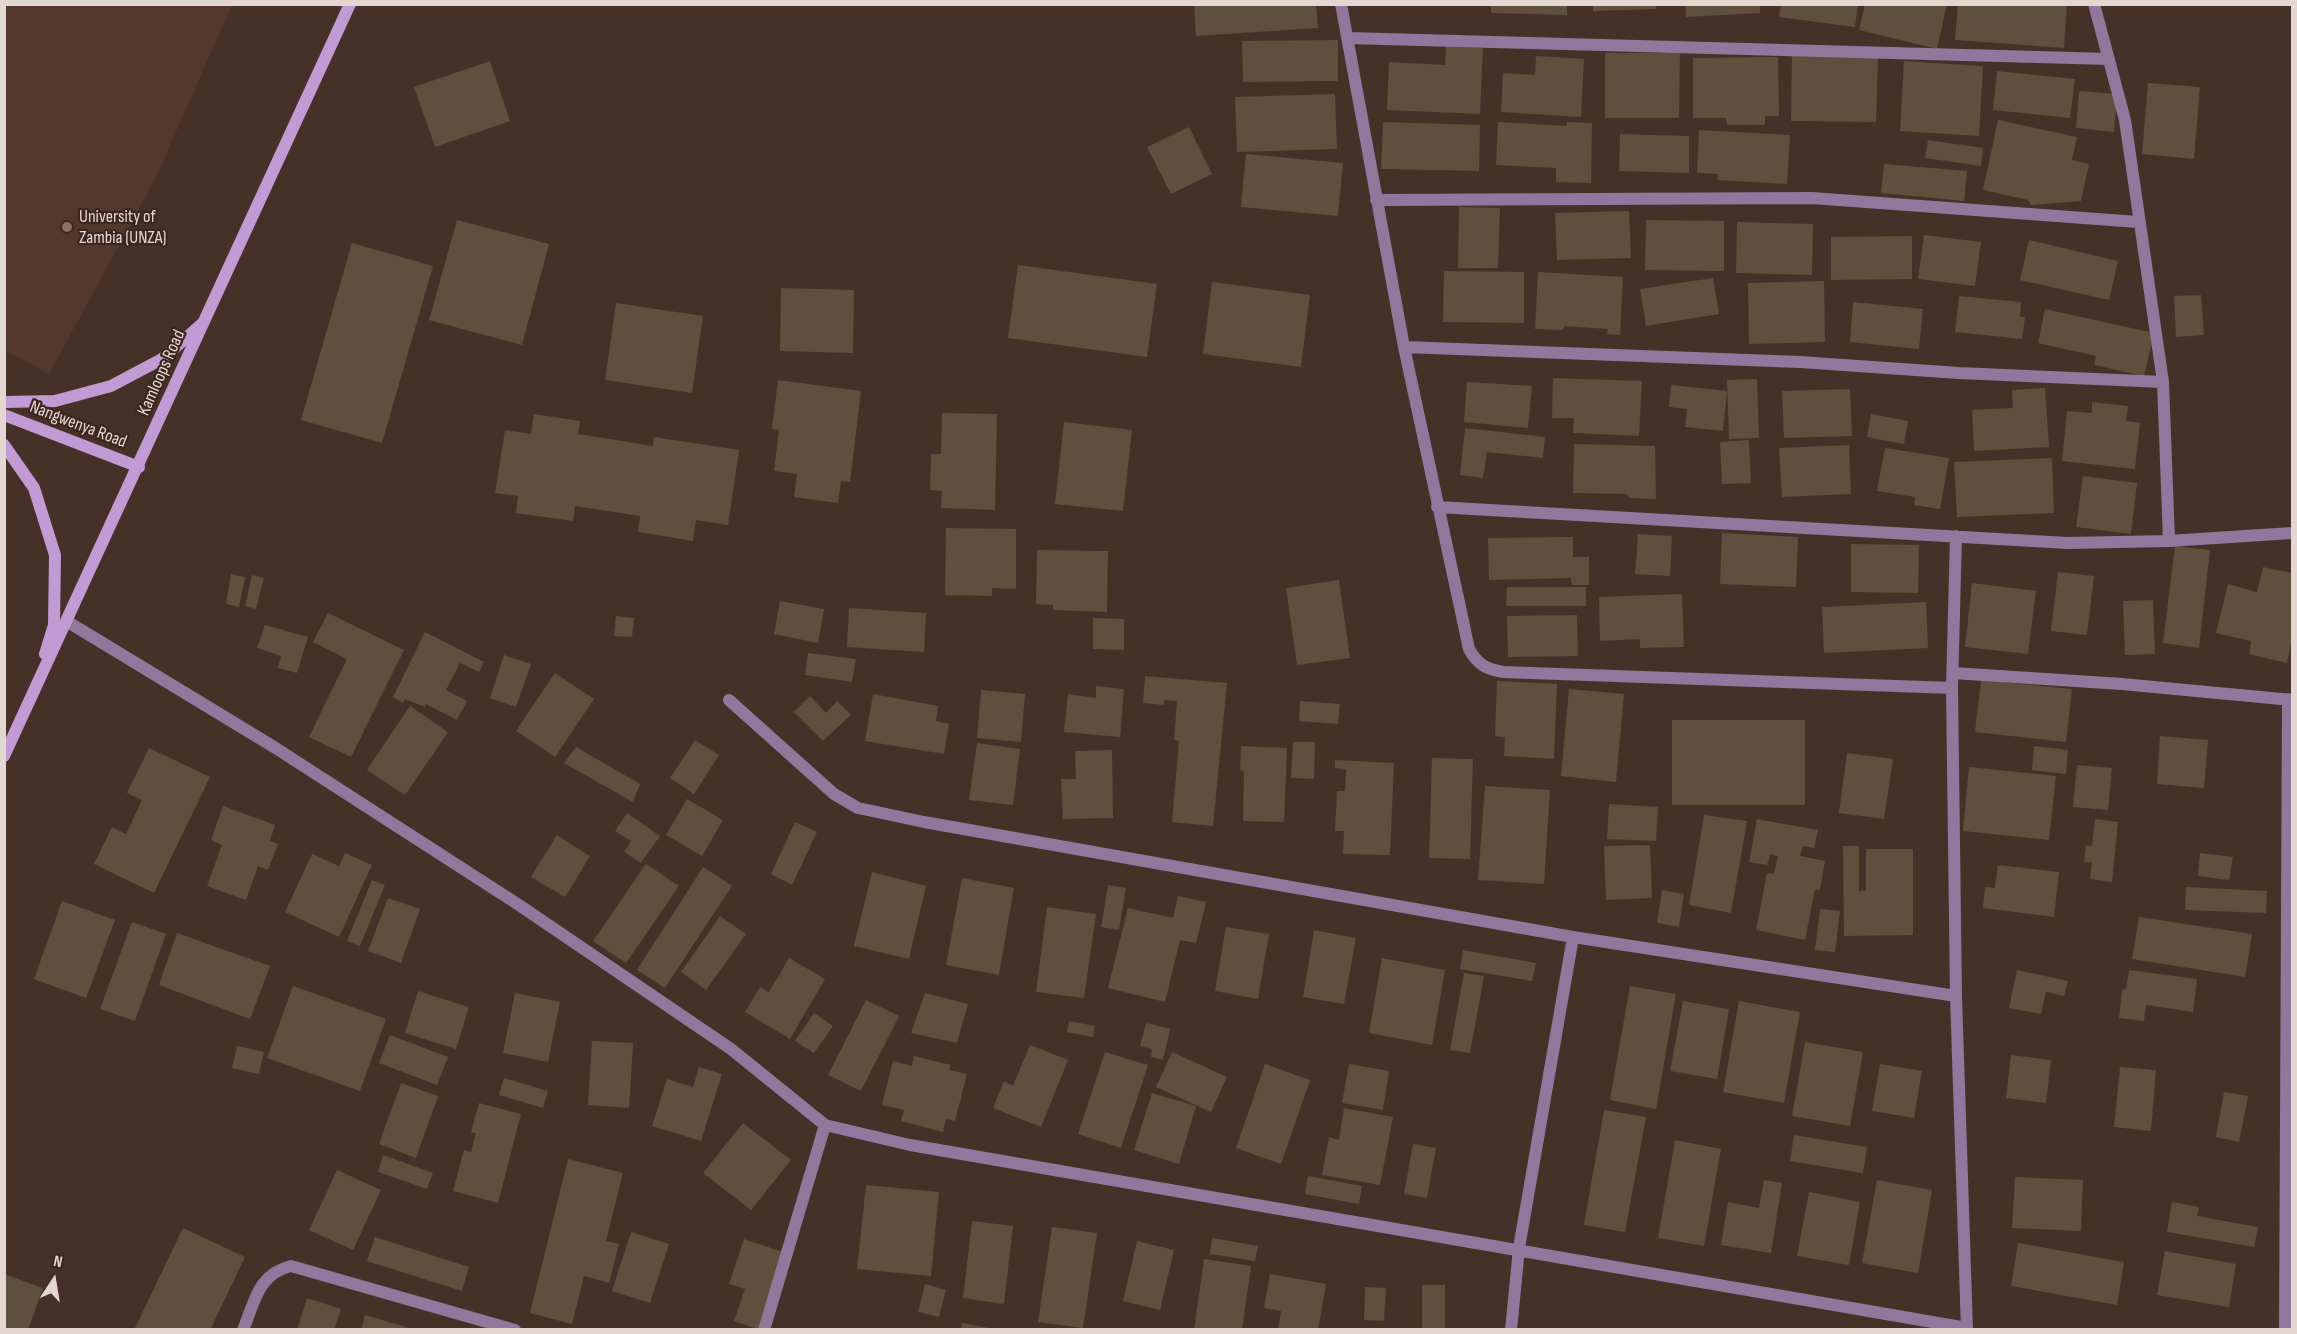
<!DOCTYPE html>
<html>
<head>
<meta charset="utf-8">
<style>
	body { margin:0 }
	#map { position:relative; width:2297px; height:1334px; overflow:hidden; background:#463129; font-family:"Sofia Sans Condensed",sans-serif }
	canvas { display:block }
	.frame { position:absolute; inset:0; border:6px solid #e4d6d1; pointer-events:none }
	.north { position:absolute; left:24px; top:1250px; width:60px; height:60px; -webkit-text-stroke:4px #3c271f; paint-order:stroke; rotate:12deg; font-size:16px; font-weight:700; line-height:24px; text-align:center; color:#e4d6d1 }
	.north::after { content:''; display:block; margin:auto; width:21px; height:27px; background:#e4d6d1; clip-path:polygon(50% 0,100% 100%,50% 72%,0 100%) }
</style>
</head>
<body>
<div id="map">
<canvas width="2297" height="1334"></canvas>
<div class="frame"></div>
<div class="north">N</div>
</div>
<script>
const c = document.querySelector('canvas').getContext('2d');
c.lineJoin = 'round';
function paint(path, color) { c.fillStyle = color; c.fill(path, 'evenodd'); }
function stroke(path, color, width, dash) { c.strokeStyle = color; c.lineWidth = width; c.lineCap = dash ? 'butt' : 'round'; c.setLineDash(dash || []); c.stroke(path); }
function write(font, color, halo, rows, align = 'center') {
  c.font = font + ' "Sofia Sans Condensed",sans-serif'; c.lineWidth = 4.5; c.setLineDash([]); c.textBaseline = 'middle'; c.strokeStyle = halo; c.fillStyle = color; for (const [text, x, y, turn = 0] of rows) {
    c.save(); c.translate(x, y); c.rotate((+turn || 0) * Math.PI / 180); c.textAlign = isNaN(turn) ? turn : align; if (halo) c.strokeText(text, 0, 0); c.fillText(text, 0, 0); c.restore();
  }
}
paint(new Path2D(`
	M4 5H232L157 175 49 374 5 350Z`), '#54382e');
paint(new Path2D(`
	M1194 4H1316L1318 28 1196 36Z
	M1491 4H1567V15L1491 13Z
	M1593 4H1656V9L1593 11Z
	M1685 4H1760V13L1686 17Z
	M1865 4H1947L1937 49 1859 30Z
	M1958 4H2067L2064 48 1955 40Z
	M1781 5H1858L1855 27 1779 17Z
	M1338 40V81L1243 82 1242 41Z
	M1446 46 1483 48 1480 114 1387 110 1389 62 1445 65Z
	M1605 53H1680L1679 118H1605Z
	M1536 56 1584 59 1581 117 1501 112 1503 73 1535 75Z
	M1792 56 1878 58 1876 122 1791 121Z
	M1778 57 1779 116H1765V125H1727L1726 118H1693V58Z
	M490 61 510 121 435 147 414 87Z
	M1904 61 1983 66 1979 136 1900 131Z
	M1997 71 2075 79 2070 118 1993 110Z
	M2148 83 2200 87 2194 159 2142 154Z
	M2079 91 2117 94 2114 132 2076 128Z
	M1335 94 1337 149 1237 152 1235 97Z
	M1998 120 2077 137 2072 160 2089 164 2081 201 2031 205 2028 200 1983 190Z
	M1383 122 1480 125 1479 171 1381 169Z
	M1498 122 1567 126V122L1592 123 1591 183 1556 182V168L1496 165Z
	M1189 127 1212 174 1171 194 1147 147Z
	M1699 130 1790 135 1787 184 1717 180 1718 174 1697 173Z
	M1620 134 1689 136V173L1619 171Z
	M1928 140 1983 148 1981 166 1925 158Z
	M1246 154 1343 163 1338 216 1241 207Z
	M1884 164 1967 171 1964 201 1881 193Z
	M1459 207 1500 208 1498 268H1458Z
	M1629 211 1631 258 1557 260 1555 213Z
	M457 220 549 244 522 345 429 320Z
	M1646 220 1724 221V271L1645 270Z
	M1737 222 1813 224 1812 275 1736 273Z
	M1924 235 1981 242 1975 286 1918 279Z
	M1912 236V279L1831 280V237Z
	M2029 240 2118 261 2109 300 2020 280Z
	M352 243 433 266 382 443 301 420Z
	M1018 265 1157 284 1147 357 1008 338Z
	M1444 271 1524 272V323L1443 322Z
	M1538 272 1623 277 1620 335 1607 334 1608 329 1564 326 1563 330 1535 329Z
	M1713 278 1719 314 1646 326 1640 289Z
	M1824 281 1825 342 1749 344 1748 283Z
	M1212 282 1310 295 1301 367 1203 354Z
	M781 288 854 290 853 353 780 351Z
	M2201 295 2204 335 2176 337 2174 296Z
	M1959 296 2021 302 2020 317H2025L2022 339 1955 332Z
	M1853 302 1923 309 1919 349 1850 342Z
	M616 303 703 316 692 393 605 380Z
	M2045 309 2154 333 2144 376 2094 365 2096 356 2038 343Z
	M1553 378 1642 381 1639 436 1573 433 1574 418H1552Z
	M1757 379 1759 438 1729 439 1727 380Z
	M778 380 861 391 850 482 841 481 838 503 794 497 797 474 774 471 779 430 772 429Z
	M1467 382 1532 386 1528 428 1464 422Z
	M1671 385 1727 391 1723 431 1685 427 1687 409 1669 407Z
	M2045 388 2049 447 1974 451 1972 410 2013 408 2012 390Z
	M1850 389 1852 436 1784 438 1782 391Z
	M2092 402 2128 406 2126 421 2140 423 2135 469 2062 461 2067 411 2092 413Z
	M942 413 997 414 995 510 941 508 942 491 930 490 931 454H941Z
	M534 414 580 421 578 434 653 446 654 437 739 450 728 525 696 520 693 541 638 532 640 516 575 506 573 521 516 513 518 496 495 493 505 430 531 434Z
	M1871 414 1908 421 1904 444 1867 437Z
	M1064 422 1132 430 1123 511 1055 504Z
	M1465 428 1545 437 1543 458 1487 452 1483 478 1460 475Z
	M1749 440 1751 483 1722 484 1720 442Z
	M1574 444 1655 446 1656 499 1629 498 1627 494 1573 493Z
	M1849 445 1851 494 1782 497 1779 448Z
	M1885 448 1949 458 1940 509 1914 505 1915 497 1877 491Z
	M2052 458 2054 513 1957 517 1954 462Z
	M2083 476 2137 483 2131 534 2076 527Z
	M946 528 1016 529V589L992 588V596L945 595Z
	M1722 533 1798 537 1796 587 1720 584Z
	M1638 534 1672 536 1670 576 1635 574Z
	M1573 537V557H1589V585H1572L1571 578 1489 580 1488 538Z
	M1851 544 1919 545 1918 593 1851 592Z
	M2175 546 2210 550 2199 648 2163 643Z
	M1037 550 1108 551 1107 612 1053 610V605L1036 604Z
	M2263 567 2292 573V639L2287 663 2249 654 2251 641 2216 633 2228 584 2257 592Z
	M2058 572 2094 576 2087 635 2051 631Z
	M231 574 245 577 239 607 226 604Z
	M252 575 264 578 256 609 245 606Z
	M1339 580 1350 658 1297 665 1286 588Z
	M1972 583 2036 591 2028 654 1965 647Z
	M1507 587H1586V606H1506Z
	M1682 594 1684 647 1640 648V639L1600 641 1599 597Z
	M2153 600 2155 654 2125 655 2123 601Z
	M780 601 824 609 818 643 774 634Z
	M1926 602 1928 648 1824 653 1822 607Z
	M849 608 926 613 924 652 847 647Z
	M328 613 404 650 351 757 309 737 347 659 313 642Z
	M1577 615 1578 656 1508 657 1507 616Z
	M616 616 634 618 632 637 614 636Z
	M1093 618 1124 619V650L1093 649Z
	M265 625 308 637 297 673 278 668 281 656 257 648Z
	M425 632 484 662 479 672 460 663 446 690 467 701 457 720 426 704 425 707 405 699 403 703 393 697Z
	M808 653 856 659 852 682 805 675Z
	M504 655 531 664 516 707 490 698Z
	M555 673 594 699 555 757 516 731Z
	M1145 676 1227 683 1213 826 1172 822 1179 741 1174 740 1177 701 1164 700V705L1143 703Z
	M1981 680 2072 689 2066 742 1975 732Z
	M1497 681 1557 684 1554 759 1504 756 1505 737 1495 736Z
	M1096 686 1124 689 1120 737 1064 732 1068 694 1096 698Z
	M1569 689 1624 694 1616 782 1561 776Z
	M981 690 1025 694 1021 742 977 738Z
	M873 694 938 706 936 721 949 724 944 754 865 741Z
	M810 696 826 713 837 701 851 715 823 741 794 712Z
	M1300 701 1340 704 1338 724 1299 721Z
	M410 706 448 732 405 795 367 770Z
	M1672 720H1805V805H1672Z
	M2160 736 2208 740 2204 788 2157 784Z
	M695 740 719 755 694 794 670 778Z
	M1293 742H1315L1314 779 1291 778Z
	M977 743 1020 749 1013 805 969 800Z
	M1241 746 1287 748 1284 822 1243 821 1244 771 1240 770Z
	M2034 746 2068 750 2066 774 2032 770Z
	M576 747 640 784 633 802 564 763Z
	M149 748 210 777 154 893 94 864 112 827 126 834 142 800 127 793Z
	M1112 750 1113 818 1063 819 1061 779H1076L1075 751Z
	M1847 753 1893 759 1884 819 1839 813Z
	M1432 758 1473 759 1470 859 1429 858Z
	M1335 760 1394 763 1390 855 1343 854 1344 831H1335L1337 791H1345L1346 769 1335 768Z
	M2077 765 2112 768 2108 810 2073 807Z
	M1969 767 2056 776 2049 840 1963 831Z
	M1485 786 1550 790 1544 884 1478 880Z
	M687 799 723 820 702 856 666 835Z
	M1609 804 1658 807 1656 841 1607 839Z
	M223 806 275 825 270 841 278 844 268 870 258 866 246 900 207 886 222 845 211 840Z
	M627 813 660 836 641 863 624 852 631 841 615 831Z
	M1704 815 1747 821 1731 913 1689 905Z
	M1757 819 1818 830 1814 848 1803 846 1800 856 1825 861 1820 890 1815 889 1805 940 1756 930 1767 873 1774 874 1778 856 1770 854 1767 865 1749 862Z
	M2095 819 2118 822 2112 882 2090 879 2092 862H2084L2086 845 2092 846Z
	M795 822 817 832 792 885 771 874Z
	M557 835 590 856 565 897 531 877Z
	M1650 845 1652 898 1606 900 1604 846Z
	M1843 846H1859V891L1866 890V849H1913V935L1844 936Z
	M345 853 372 865 339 937 285 912 312 854 339 866Z
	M2200 853 2233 857 2229 880 2198 876Z
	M646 864 679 886 626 963 593 941Z
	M1998 865 2059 872 2054 917 1983 908 1985 887 1995 888Z
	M703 867 732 886 665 988 637 970Z
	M872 872 926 886 909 959 854 946Z
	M962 878 1014 888 999 975 946 965Z
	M372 880 385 885 360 946 347 941Z
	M1108 885 1126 888 1119 930 1101 927Z
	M2186 887 2267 891 2266 913 2185 910Z
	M1662 890 1684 894 1679 927 1657 923Z
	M1178 896 1206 902 1196 943 1180 940 1165 1002 1108 988 1128 908 1173 918Z
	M388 898 420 909 401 963 368 951Z
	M62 901 115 920 86 998 34 979Z
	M1047 907 1096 914 1084 998 1036 992Z
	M1820 909 1840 911 1835 952 1815 950Z
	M720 916 746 934 706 990 681 972Z
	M2139 917 2252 934 2245 977 2132 959Z
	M132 922 166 934 135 1021 100 1009Z
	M1226 927 1269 934 1258 999 1215 991Z
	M1314 930 1356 938 1344 1004 1303 997Z
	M177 933 270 966 250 1019 159 985Z
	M1463 950 1536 963 1532 981 1460 969Z
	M789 958 825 979 790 1039 745 1012 760 987 769 992Z
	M1382 958 1445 970 1432 1045 1369 1033Z
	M2017 970 2068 981 2064 996 2046 992 2041 1014 2009 1008Z
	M2129 970 2197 979 2193 1012 2146 1005 2144 1021 2119 1018 2122 989 2126 990Z
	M1464 973 1484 976 1470 1053 1450 1050Z
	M293 986 386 1019 360 1091 267 1058Z
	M1630 986 1676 994 1656 1109 1610 1100Z
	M418 991 469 1007 456 1049 405 1033Z
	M515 993 560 1002 548 1062 503 1053Z
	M925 993 968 1004 957 1043 911 1033Z
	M866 1000 899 1016 861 1091 828 1075Z
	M1683 1001 1729 1009 1717 1079 1670 1071Z
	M1739 1001 1800 1012 1784 1103 1723 1092Z
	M814 1013 833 1026 814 1053 795 1041Z
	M1069 1021 1095 1026 1093 1037 1067 1032Z
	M1146 1023 1170 1029 1163 1060 1151 1057 1152 1049 1140 1046Z
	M390 1035 448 1057 437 1085 379 1063Z
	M592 1041 633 1043 629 1108 588 1105Z
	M1805 1042 1863 1052 1850 1126 1792 1116Z
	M1030 1045 1068 1060 1041 1127 993 1108 1004 1081 1013 1086Z
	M237 1046 264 1052 259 1074 232 1068Z
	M1105 1052 1148 1065 1121 1148 1078 1134Z
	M1172 1052 1227 1077 1211 1112 1156 1087Z
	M2011 1055 2051 1060 2046 1103 2006 1098Z
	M914 1056 951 1065 949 1070 967 1074 955 1121 946 1119 943 1132 901 1121 904 1110 882 1105 893 1061 912 1066Z
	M1265 1064 1310 1080 1281 1164 1236 1148Z
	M1349 1064 1389 1071 1383 1110 1342 1103Z
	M1880 1064 1922 1071 1914 1118 1872 1111Z
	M699 1067 722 1074 701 1141 652 1126 667 1079 693 1087Z
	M2120 1067 2156 1070 2151 1131 2114 1127Z
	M504 1078 548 1091 543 1108 499 1095Z
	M401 1083 438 1096 416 1158 379 1144Z
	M2224 1092 2248 1096 2239 1142 2216 1137Z
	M1152 1093 1196 1106 1179 1164 1134 1150Z
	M479 1103 521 1114 498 1203 453 1191 464 1150 471 1152 476 1133 471 1132Z
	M1344 1108 1393 1117 1380 1185 1322 1175 1329 1137 1339 1140Z
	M1604 1110 1646 1117 1625 1232 1584 1225Z
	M743 1123 791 1160 751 1210 703 1173Z
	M1794 1135 1867 1147 1863 1173 1790 1161Z
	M1675 1140 1721 1149 1704 1246 1658 1238Z
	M1413 1144 1436 1148 1427 1198 1404 1194Z
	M383 1155 433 1173 427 1189 378 1172Z
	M568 1159 623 1173 606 1241 619 1244 609 1283 584 1276 572 1324 530 1313Z
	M337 1170 381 1190 353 1250 309 1230Z
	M1308 1176 1362 1186 1359 1204 1305 1194Z
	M2015 1177 2083 1180 2081 1231 2012 1228Z
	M1764 1180 1782 1183 1771 1253 1721 1245 1728 1202 1759 1208Z
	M1877 1180 1932 1190 1918 1273 1862 1263Z
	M866 1185 939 1192 931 1276 857 1269Z
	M1809 1192 1860 1202 1849 1265 1797 1256Z
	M2172 1202 2199 1207 2197 1216 2258 1227 2254 1247 2167 1232Z
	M972 1221 1013 1226 1004 1304 963 1298Z
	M1052 1227 1097 1233 1083 1328 1038 1322Z
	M183 1228 245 1257 210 1330H134Z
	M631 1232 669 1244 650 1303 612 1291Z
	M375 1237 469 1267 462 1291 367 1261Z
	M1212 1238 1258 1246 1255 1261 1210 1254Z
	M744 1239 786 1253 761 1330 734 1321 745 1289 729 1284Z
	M1137 1241 1174 1250 1160 1310 1123 1301Z
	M2018 1243 2124 1262 2117 1305 2011 1286Z
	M2165 1251 2236 1264 2229 1307 2157 1295Z
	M1204 1259 1251 1266 1242 1330H1194Z
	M4 1274 43 1288 28 1330H4Z
	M1270 1274 1326 1284 1318 1330H1278L1281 1311 1264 1308Z
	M925 1284 946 1290 939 1317 918 1312Z
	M1422 1285H1445V1330H1422Z
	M1365 1287 1386 1288 1384 1321 1364 1320Z
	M307 1298 341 1309 334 1330H297Z
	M365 1315 413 1329V1330H361Z
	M962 1323 989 1328V1330H961Z`), '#5f4f3d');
stroke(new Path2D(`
	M1341 4 1404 347 1469 649C1478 665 1486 669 1503 672L1952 688
	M2094 4 2125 120 2163 382 2169 541
	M1348 38 2109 59
	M1376 200 1812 198 2138 222
	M1404 347 1800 362 1959 373 2163 382
	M1437 507 2068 543 2169 541 2292 533
	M1956 536 1952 688 1956 996 1967 1330
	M68 622 274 747 519 905 731 1049 825 1125 764 1330
	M1953 673 2122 684 2292 700
	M729 700 834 794 858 808 924 822 1573 937 1956 996
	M825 1125 910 1145 1967 1328
	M243 1330C255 1301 258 1274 291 1266L515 1330
	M1511 1330 1519 1248 1573 937
	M2285 1330 2288 699`), '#90789c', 12);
stroke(new Path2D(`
	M4 402 55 401 111 386 162 359 203 323
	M4 415 139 467
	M4 445 34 488 55 555 54 625 45 654
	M4 756 350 4`), '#c29bd5', 12);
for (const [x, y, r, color] of [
	[67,227,6,"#8d6e63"]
]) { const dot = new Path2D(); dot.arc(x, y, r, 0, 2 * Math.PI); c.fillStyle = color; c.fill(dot); stroke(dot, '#3c271f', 2); }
write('18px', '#e4d6d1', '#3c271f', [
	["University of",79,217],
	["Zambia (UNZA)",79,238]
], 'left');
write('18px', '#e4d6d1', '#3c271f', [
	["Kamloops Road",162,373,-66],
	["Nangwenya Road",78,425,21]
]);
</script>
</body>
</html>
